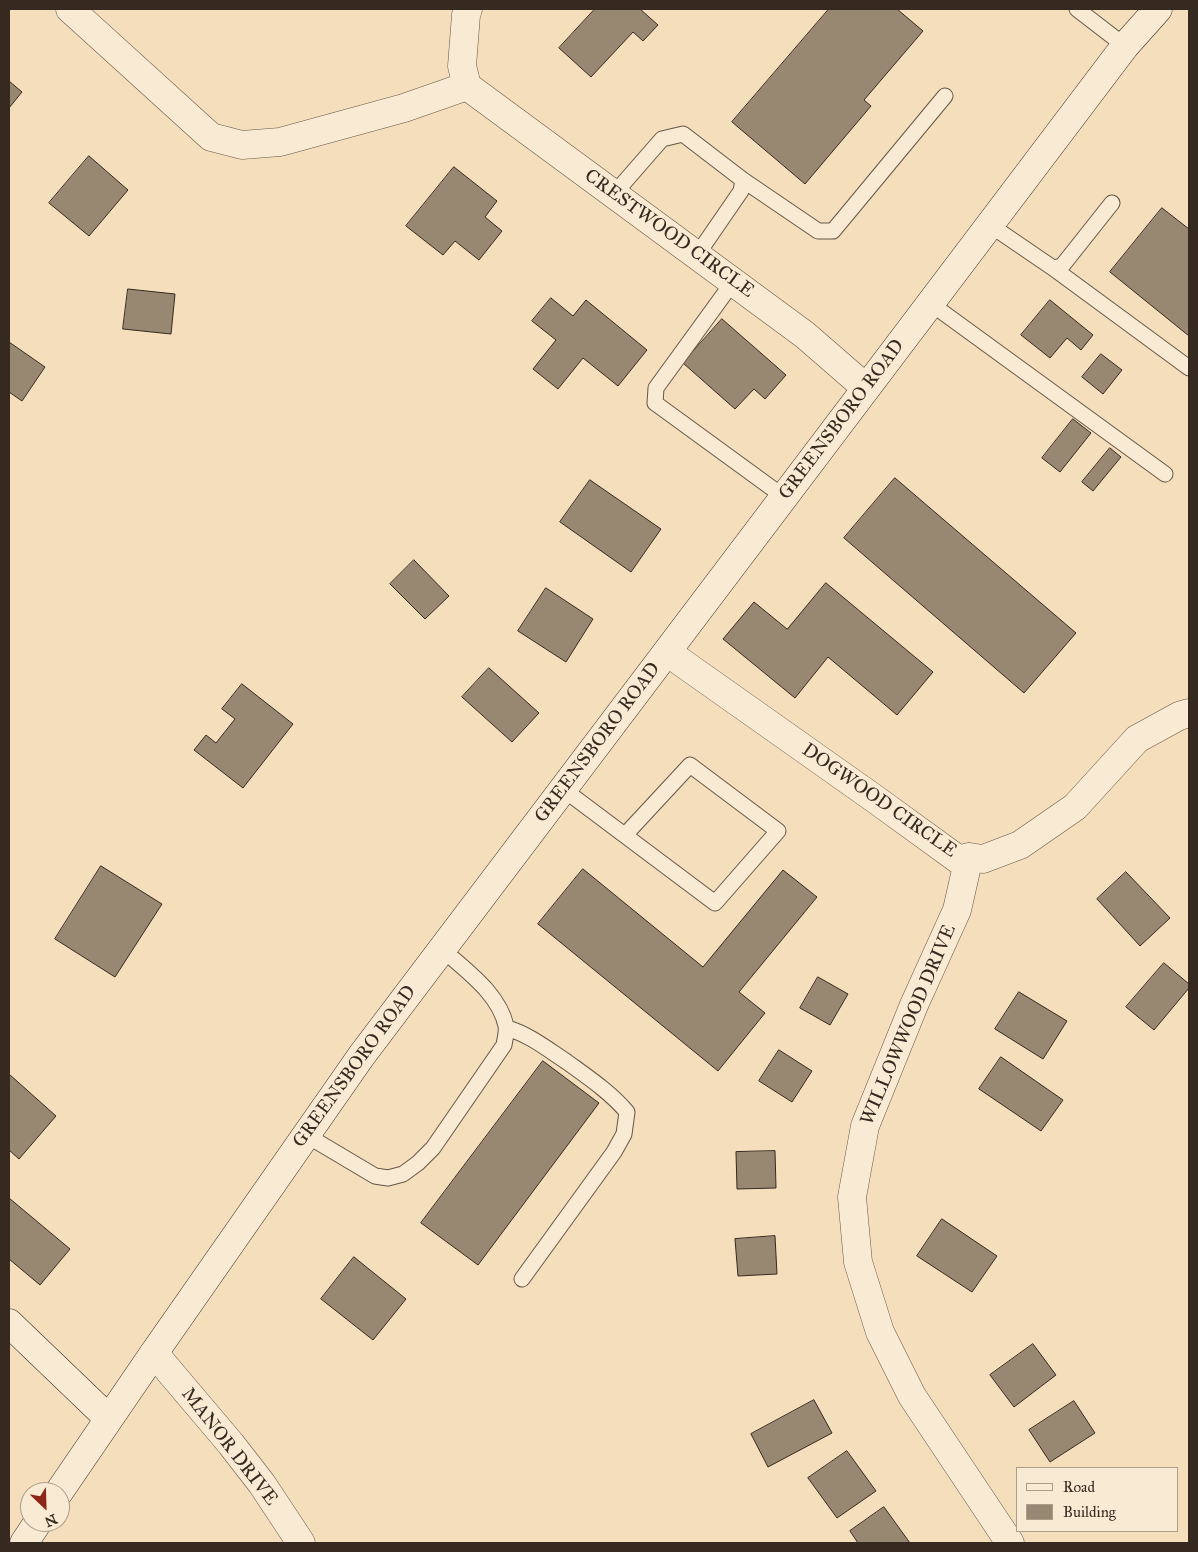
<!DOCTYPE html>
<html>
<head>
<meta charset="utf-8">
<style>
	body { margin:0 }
	#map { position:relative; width:1198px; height:1552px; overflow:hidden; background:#f4debc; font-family:"IM FELL Great Primer",serif }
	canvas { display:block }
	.frame { position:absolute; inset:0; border:10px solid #352920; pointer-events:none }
	.legend { position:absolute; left:1016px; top:1467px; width:162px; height:65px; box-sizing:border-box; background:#f8ead3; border:1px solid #aa9d8b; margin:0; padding:6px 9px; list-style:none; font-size:15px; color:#352920 }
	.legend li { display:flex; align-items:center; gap:10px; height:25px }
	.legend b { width:25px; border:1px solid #aa9d8b }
	.north { position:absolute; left:20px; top:1482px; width:50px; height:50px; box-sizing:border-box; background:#f8ead3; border:1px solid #aa9d8b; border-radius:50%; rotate:156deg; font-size:14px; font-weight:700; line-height:20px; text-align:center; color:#352920 }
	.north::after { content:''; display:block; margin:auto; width:18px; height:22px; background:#8f2418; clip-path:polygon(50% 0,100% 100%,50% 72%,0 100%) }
</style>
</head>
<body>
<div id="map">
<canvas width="1198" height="1552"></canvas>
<div class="frame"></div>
<ul class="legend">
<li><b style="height:6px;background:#f8ead3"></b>Road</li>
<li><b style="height:14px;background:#988771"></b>Building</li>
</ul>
<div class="north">N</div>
</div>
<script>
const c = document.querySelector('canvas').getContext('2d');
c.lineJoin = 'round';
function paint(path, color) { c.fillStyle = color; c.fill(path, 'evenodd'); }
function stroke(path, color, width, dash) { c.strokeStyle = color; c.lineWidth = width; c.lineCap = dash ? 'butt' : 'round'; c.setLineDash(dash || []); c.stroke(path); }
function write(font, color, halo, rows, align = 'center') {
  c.font = font + ' "IM FELL Great Primer",serif'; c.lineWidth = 4; c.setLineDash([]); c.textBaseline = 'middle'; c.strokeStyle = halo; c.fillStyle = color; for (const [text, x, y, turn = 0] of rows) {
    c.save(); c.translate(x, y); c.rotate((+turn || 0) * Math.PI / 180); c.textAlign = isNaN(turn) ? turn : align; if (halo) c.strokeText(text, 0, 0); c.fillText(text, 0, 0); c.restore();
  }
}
const building = new Path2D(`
	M595 9H640L658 25 643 41 633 32 591 77 559 48Z
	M829 9H897L923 31 864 100 871 106 805 184 732 122Z
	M9 81 22 92 9 108Z
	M89 156 128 190 89 236 49 203Z
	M454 167 497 201 485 217 502 231 479 260 455 241 443 255 406 226Z
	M1162 208 1189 229V336L1110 272Z
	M128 289 175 294 171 334 123 329Z
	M551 298 573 316 586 300 647 350 618 386 583 358 558 389 533 369 556 340 532 321Z
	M1050 300 1093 335 1081 350 1067 338 1050 358 1021 335Z
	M722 319 786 375 765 399 754 389 735 409 683 363Z
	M9 342 45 367 22 401 9 392Z
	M1101 354 1122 370 1103 394 1082 377Z
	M1073 419 1091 433 1060 472 1042 458Z
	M1110 448 1121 457 1093 491 1082 482Z
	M895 478 1076 633 1024 693 844 538Z
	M590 480 661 529 631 572 560 522Z
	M414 560 449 596 425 619 390 584Z
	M826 583 933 672 897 715 828 657 795 698 723 639 754 602 787 629Z
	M546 588 593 619 566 662 518 631Z
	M489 668 539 713 512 742 462 697Z
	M242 684 293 724 243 788 194 750 206 735 216 743 235 719 222 709Z
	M101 866 162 904 115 977 55 939Z
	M583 869 703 967 783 870 817 897 739 992 765 1013 718 1071 538 924Z
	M1126 872 1170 918 1140 946 1097 899Z
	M1164 963 1189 984V988L1154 1030 1126 1007Z
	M818 977 848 994 830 1025 800 1008Z
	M1019 992 1067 1021 1043 1059 995 1029Z
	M779 1050 812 1071 792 1102 759 1081Z
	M1001 1057 1063 1100 1041 1131 979 1089Z
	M543 1061 599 1103 478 1265 421 1223Z
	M9 1074 56 1116 19 1159 9 1150Z
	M775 1151 776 1188 737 1189 736 1152Z
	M9 1198 70 1249 40 1285 9 1259Z
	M942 1219 997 1256 972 1292 917 1256Z
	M775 1236 777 1274 738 1276 735 1239Z
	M354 1257 406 1299 373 1340 321 1299Z
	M1033 1344 1056 1375 1014 1407 990 1375Z
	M814 1400 832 1433 768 1467 751 1434Z
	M1074 1401 1095 1433 1050 1462 1029 1430Z
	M847 1451 876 1491 837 1518 808 1478Z
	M884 1507 910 1543H858L850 1531Z`);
paint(building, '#988771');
stroke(building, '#352920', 1);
const lane = new Path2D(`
	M1077 9 1125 46
	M743 180 818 231H833L945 96
	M614 194 662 139 683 134 743 180 741 191 697 255
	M990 225 1053 268 1062 266 1112 203
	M1053 268 1189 368
	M733 282 656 388 655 403 784 497
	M930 303 1165 474
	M563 789 715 903 778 831 690 765 625 835
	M507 1028C530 1035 547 1049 567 1062 589 1078 610 1092 627 1112L624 1134 614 1152 522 1279
	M306 1135 375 1176 388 1178 403 1174 418 1163 433 1148 504 1045C505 1039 507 1031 506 1026 499 993 465 970 442 949`);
const street = new Path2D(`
	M70 9 211 137 242 145 280 142 404 108 467 86 462 66 466 15 468 9
	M467 86 805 335 866 388
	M667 652 875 799 959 860 969 857 983 859 1020 845 1075 807 1137 739 1179 716 1189 713
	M969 857 957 910 914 1005 865 1126 852 1197 858 1262 880 1332 912 1396 1010 1543
	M154 1353 231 1444 262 1484 301 1543`);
const secondary = new Path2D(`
	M9 1323 108 1418
	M59 1492 154 1353 362 1055 1125 46 1158 9
	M24 1543 38 1522`);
stroke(lane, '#655647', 17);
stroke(street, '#655647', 29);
stroke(secondary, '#352920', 29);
stroke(lane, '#f8ead3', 15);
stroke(street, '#f8ead3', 28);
stroke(secondary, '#f8ead3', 28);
write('19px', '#352920', '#f8ead3', [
	["CRESTWOOD CIRCLE",669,234,36],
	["GREENSBORO ROAD",842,420,-53],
	["GREENSBORO ROAD",598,743,-53],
	["DOGWOOD CIRCLE",879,801,35],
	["WILLOWWOOD DRIVE",909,1025,-67],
	["GREENSBORO ROAD",355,1067,-54],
	["MANOR DRIVE",229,1447,52]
]);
</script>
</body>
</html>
